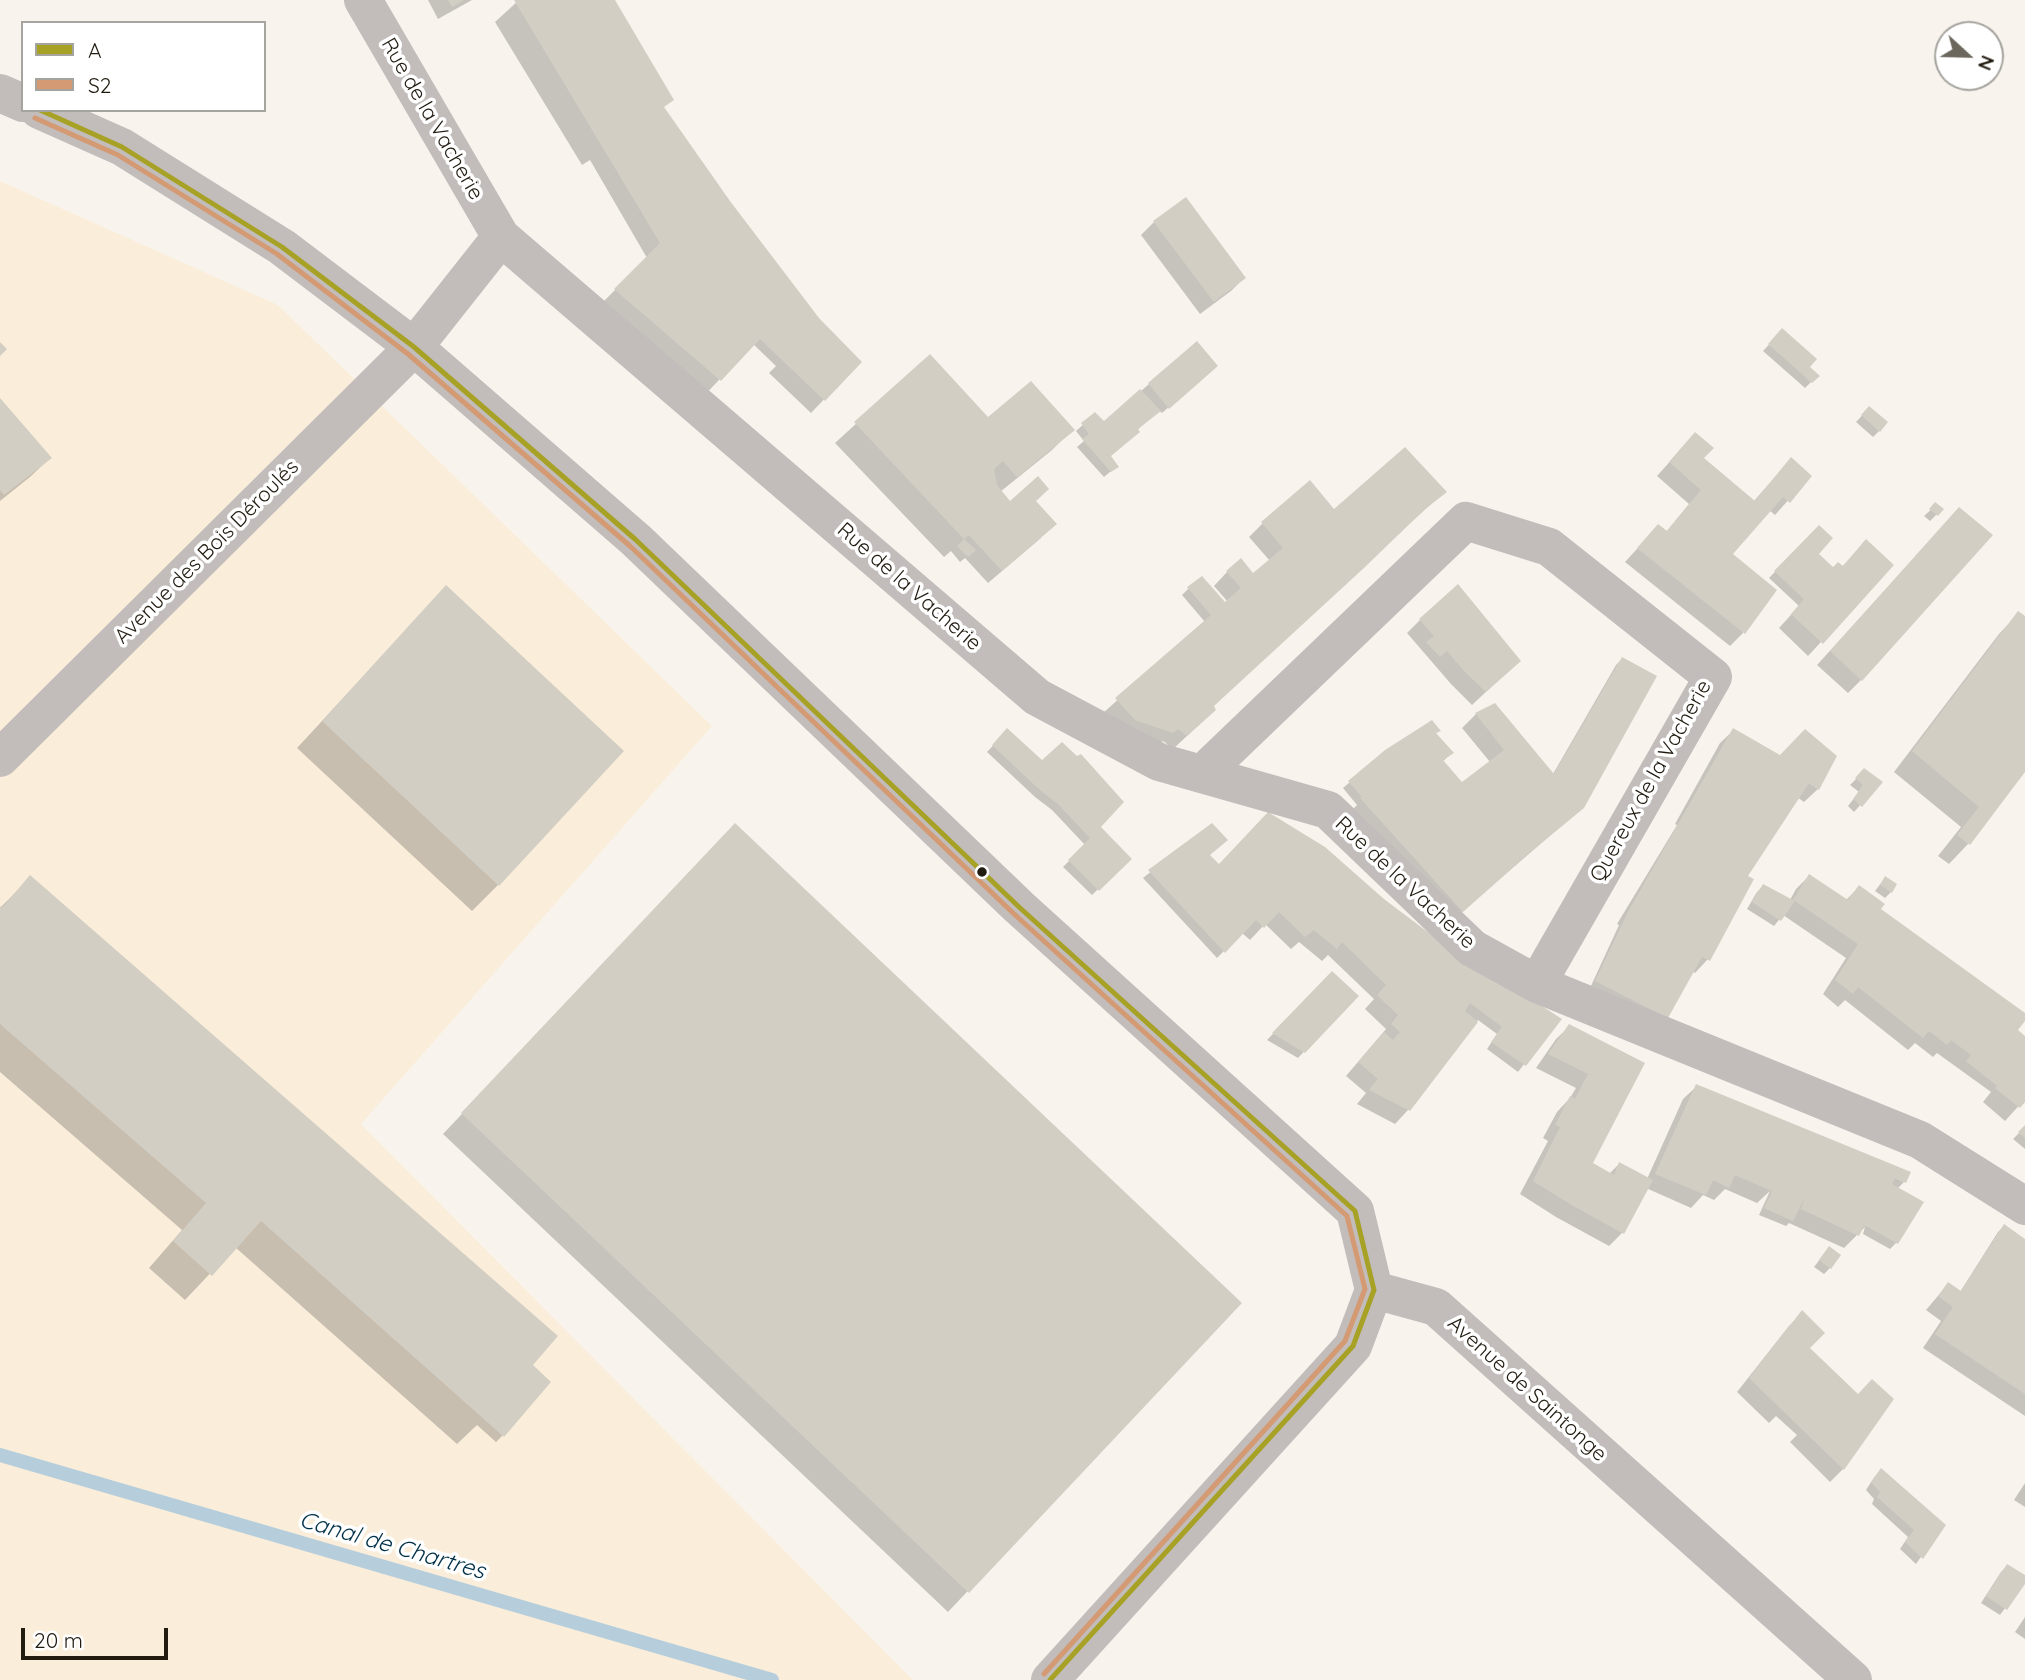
<!DOCTYPE html>
<html>
<head>
<meta charset="utf-8">
<style>
	body { margin:0 }
	#map { position:relative; width:2025px; height:1680px; overflow:hidden; background:#f8f4ed; font-family:Quicksand,sans-serif }
	canvas { display:block }
	.legend { position:absolute; left:21px; top:21px; width:245px; height:91px; box-sizing:border-box; background:#fff; border:2px solid #a6a49f; margin:0; padding:9px 12px; list-style:none; font-size:21px; color:#211b10 }
	.legend li { display:flex; align-items:center; gap:14px; height:35px }
	.legend b { width:35px; border:2px solid #a6a49f }
	.north { position:absolute; left:1934px; top:21px; width:70px; height:70px; box-sizing:border-box; background:#fff; border:2px solid #a6a49f; border-radius:50%; rotate:112deg; font-size:19px; font-weight:700; line-height:28px; text-align:center; color:#211b10 }
	.north::after { content:''; display:block; margin:auto; width:24px; height:32px; background:#6c675d; clip-path:polygon(50% 0,100% 100%,50% 72%,0 100%) }
	.scale { position:absolute; left:21px; top:1628px; width:147px; height:32px; box-sizing:border-box; border:4px solid #211b10; border-top:0; padding-left:9px; font-size:21px; line-height:24px; white-space:nowrap; color:#211b10; -webkit-text-stroke:5px #fff; paint-order:stroke }
</style>
</head>
<body>
<div id="map">
<canvas width="2025" height="1680"></canvas>
<ul class="legend">
<li><b style="height:9px;background:#a7a226"></b>A</li>
<li><b style="height:9px;background:#d49a73"></b>S2</li>
</ul>
<div class="north">N</div>
<div class="scale">20 m</div>
</div>
<script>
const c = document.querySelector('canvas').getContext('2d');
c.lineJoin = 'round';
function paint(path, color) { c.fillStyle = color; c.fill(path, 'evenodd'); }
function stroke(path, color, width, dash) { c.strokeStyle = color; c.lineWidth = width; c.lineCap = dash ? 'butt' : 'round'; c.setLineDash(dash || []); c.stroke(path); }
function write(font, color, halo, rows, align = 'center') {
  c.font = font + ' Quicksand,sans-serif'; c.lineWidth = 7; c.setLineDash([]); c.textBaseline = 'middle'; c.strokeStyle = halo; c.fillStyle = color; for (const [text, x, y, turn = 0] of rows) {
    c.save(); c.translate(x, y); c.rotate((+turn || 0) * Math.PI / 180); c.textAlign = isNaN(turn) ? turn : align; if (halo) c.strokeText(text, 0, 0); c.fillText(text, 0, 0); c.restore();
  }
}
paint(new Path2D(`
	M0 181 278 305 712 726 361 1124 913 1680H0Z`), '#faeedb');
paint(new Path2D(`
	M428 0H472L438 19Z
	M519 0H613L663 108 728 202 819 321 860 362 811 413 769 373 776 366 753 344 700 400 595 310 647 258 590 160 582 165 495 22Z
	M1154 222 1244 278 1231 291 1200 314 1141 235Z
	M1776 337 1817 376 1805 388 1763 351Z
	M930 356 988 419 1072 430 1052 450 1000 492 1002 506 1034 501 1041 538 988 583 965 558 960 562 951 551 944 557 835 443Z
	M1209 372 1162 413 1159 410 1109 456 1117 466 1104 477 1077 447 1084 441 1076 431 1095 414 1104 423 1149 384Z
	M0 400 50 458 30 477 0 501Z
	M1869 408 1879 431 1873 437 1856 422Z
	M1682 448 1702 458 1753 502 1791 459 1810 476 1775 515 1769 510 1730 555 1743 633 1730 646 1625 562 1658 526 1666 532 1689 504 1657 476Z
	M1444 492 1212 706 1201 723 1173 749 1163 741 1158 745 1103 713 1205 622 1182 595 1189 588 1225 605 1228 602 1214 586 1227 572 1241 560 1253 576 1270 561 1249 537 1263 523Z
	M1936 505 1941 510 1930 521 1924 516Z
	M1946 523 1861 680 1848 693 1817 665Z
	M1819 527 1816 554 1833 569 1841 568 1866 541 1892 565 1808 656 1779 628 1799 606 1769 578Z
	M421 614 498 885 472 911 297 748Z
	M2018 614 2025 619V769L1968 844 1949 864 1938 856 1961 827 1894 772 1999 634Z
	M1420 620 1505 674 1472 705 1451 684 1407 633Z
	M1622 659 1583 807 1448 924 1349 813 1357 805 1343 788 1350 782 1439 731 1435 734 1452 753 1442 762 1462 784 1490 762 1462 728 1476 714 1494 705 1553 774 1616 665Z
	M1734 730 1818 789 1804 802 1797 797 1745 876 1708 959 1695 973 1692 971 1667 1017 1590 988 1619 925 1617 924 1677 825 1675 824 1720 743Z
	M1007 731 1129 859 1092 895 1063 867 1085 845 1052 810 1035 797 987 752Z
	M1865 770 1881 782 1854 812 1848 806 1859 792 1850 785Z
	M715 846 1240 1303 948 1612 443 1134Z
	M1208 856 1219 866 1383 900 1432 938 1559 1019 1518 1072 1487 1049 1497 1034 1478 1020 1408 1110 1395 1124 1357 1104 1366 1093 1346 1076 1386 1029 1365 1009 1374 999 1328 955 1322 961 1299 942 1291 949 1265 924 1250 940 1242 933 1217 958 1143 878 1168 858Z
	M1809 876 1846 900 1859 887 1879 909 2025 1015V1018L2015 1030 2025 1038V1099L2005 1121 1983 1102 1991 1092 1937 1053 1933 1057 1915 1043 1908 1050 1845 1000 1838 1007 1823 994 1846 958 1783 915 1774 926 1747 909 1757 892 1763 886 1790 900 1796 889Z
	M31 877 530 1366 502 1436 496 1442 477 1425 457 1444 235 1247 185 1300 149 1268 182 1230 0 1072V908Z
	M1885 878 1891 892 1885 898 1875 891Z
	M1332 974 1357 996 1298 1058 1267 1040Z
	M1570 1026 1643 1064 1590 1164 1609 1174 1619 1164 1647 1179 1683 1099 1697 1086 1904 1182 1897 1189 1896 1243 1890 1249 1863 1234 1865 1227 1844 1248 1789 1223 1786 1226 1759 1215 1770 1191 1757 1203 1725 1189 1714 1200 1703 1195 1691 1208 1646 1188 1622 1233 1609 1246 1556 1217 1520 1194 1548 1141 1543 1138 1557 1112 1570 1098 1576 1088 1536 1068 1556 1039Z
	M2025 1127V1149L2013 1139Z
	M2004 1226 2025 1241V1416L1923 1348 1941 1321 1926 1310 1948 1284 1960 1292 1998 1232Z
	M1823 1255 1830 1268 1824 1274 1814 1267Z
	M1802 1313 1807 1348 1858 1396 1843 1469 1830 1482 1790 1442 1797 1435 1776 1416 1769 1423 1737 1392 1789 1326Z
	M1875 1476 1943 1525 1916 1564 1900 1549 1908 1537 1872 1504 1874 1499 1866 1490Z
	M2025 1483V1507L2014 1500Z
	M2007 1566 2025 1578V1581L2000 1615 1981 1603 2001 1572Z
	M2025 1617V1639L2015 1632Z`), '#0003');
stroke(new Path2D(`
	M0 1455 772 1680`), '#b6cedc', 14);
paint(new Path2D(`
	M448 0H464L452 7Z
	M514 0H615L674 100 664 107 730 201 819 318 862 362 825 401 760 339 721 381 614 289 660 243Z
	M1186 197 1246 278 1214 302 1153 221Z
	M1782 328 1817 359 1810 367 1820 376 1812 383 1768 344Z
	M1197 341 1218 366 1169 409 1148 383Z
	M0 342 7 349 0 356Z
	M930 354 988 417 1031 381 1075 430 1017 477 1003 461 994 469 997 485 1010 501 1038 476 1049 489 1036 501 1057 524 1002 571 969 535 964 539 976 550 968 557 957 546 964 539 854 422Z
	M1140 389 1161 411 1138 429 1140 432 1111 456 1119 467 1111 472 1082 439 1089 434 1081 423 1095 412 1104 421Z
	M0 398 52 458 4 495 0 490Z
	M1869 406 1888 422 1880 432 1861 415Z
	M1695 432 1714 448 1704 458 1755 501 1791 457 1812 476 1790 503 1783 497 1733 554 1777 590 1745 634 1637 548 1658 524 1667 531 1701 490 1669 462Z
	M1405 447 1447 492 1424 510 1365 567 1214 706 1216 710 1187 736 1178 729 1173 733 1135 720 1115 698 1211 615 1187 587 1202 576 1225 602 1241 588 1226 571 1241 558 1253 573 1283 548 1261 522 1310 480 1334 509Z
	M1935 502 1944 509 1938 516 1929 509Z
	M1959 507 1993 535 1862 681 1830 651Z
	M1819 525 1833 538 1819 554 1833 567 1838 562 1843 566 1866 539 1894 565 1823 644 1791 614 1804 599 1774 571Z
	M1458 584 1521 661 1486 692 1464 671 1447 651 1440 657 1426 642 1434 636 1419 619Z
	M446 585 624 751 499 886 322 721Z
	M2018 611 2025 616V772L1970 845 1957 835 1979 807 1912 751Z
	M1622 657 1657 676 1584 808 1527 855 1463 912 1360 798 1362 797 1348 781 1385 750 1432 720 1441 731 1436 733 1454 753 1443 760 1462 782 1504 750 1475 713 1495 703 1554 774Z
	M1007 728 1042 760 1062 742 1077 756 1081 754 1124 802 1101 827 1132 859 1099 891 1068 860 1090 838 1058 804 1041 791 992 745Z
	M1733 728 1780 755 1805 729 1837 756 1819 790 1809 783 1748 876 1754 879 1710 961 1702 957 1668 1018 1595 981 1629 910Z
	M1864 768 1883 782 1862 807 1853 799 1863 785 1855 778Z
	M1268 812 1325 847 1384 899 1433 936 1562 1019 1526 1066 1491 1042 1502 1027 1470 1003 1465 1011 1478 1022 1410 1111 1369 1090 1378 1079 1358 1062 1384 1032 1393 1040 1400 1032 1391 1024 1398 1015 1377 995 1386 985 1342 942 1337 949 1314 930 1305 937 1279 912 1264 928 1256 920 1225 953 1148 870 1212 823 1228 840 1210 855 1219 864Z
	M735 823 1242 1303 969 1593 461 1113Z
	M1809 874 1848 900 1859 885 1885 904 1881 909 2025 1013V1021L2018 1030 2025 1036V1102L2020 1108 1995 1088 1997 1086 1966 1061 1971 1055 1951 1040 1947 1045 1929 1031 1923 1038 1858 987 1853 994 1835 980 1858 944 1795 901 1781 921 1752 902 1763 884 1793 900Z
	M30 875 558 1336 533 1365 551 1382 504 1437 261 1221 212 1276 173 1241 206 1203 0 1024V906L2 908Z
	M1885 876 1897 884 1892 893 1880 885Z
	M1332 971 1359 996 1305 1053 1272 1033Z
	M1569 1024 1645 1063 1593 1163 1614 1175 1619 1162 1653 1180 1624 1234 1570 1204 1533 1181 1560 1127 1555 1125 1570 1096 1575 1099 1588 1074 1548 1054Z
	M1696 1084 1911 1172 1906 1183 1895 1178 1892 1184 1924 1202 1898 1244 1868 1227 1864 1226 1859 1236 1801 1209 1805 1197 1793 1221 1764 1208 1772 1191 1735 1175 1729 1188 1713 1180 1706 1195 1655 1174Z
	M2025 1125V1138L2018 1132Z
	M2004 1224 2025 1239V1394L1935 1334 1953 1307 1938 1296 1948 1282 1961 1291Z
	M1829 1246 1841 1255 1831 1269 1819 1260Z
	M1802 1310 1825 1333 1810 1348 1858 1394 1872 1379 1894 1399 1844 1470 1749 1378Z
	M1881 1468 1946 1525 1923 1559 1905 1542 1914 1530 1877 1497 1880 1492 1871 1482Z
	M2007 1564 2025 1575V1584L2007 1610 1986 1596Z`), '#d3cec4');
stroke(new Path2D(`
	M363 0 501 237
	M0 93 23 103
	M39 110 122 147 282 247 414 347 636 540 1019 907 1355 1211 1374 1290
	M0 758 414 347 501 237 1037 697 1159 762 1328 810 1472 948 1537 984 1920 1140 2025 1206
	M1202 774 1466 521 1549 547 1713 677 1537 984
	M1374 1290 1436 1307 1853 1680
	M1050 1680 1353 1346 1374 1290`), '#c2bdbb', 38);
stroke(new Path2D(`
	M40 110 122 147 282 247 414 347 636 540 1019 907 1355 1211 1374 1290
	M1050 1680 1353 1346 1374 1290`), '#a7a226', 5);
stroke(new Path2D(`
	M35 118 118 155 277 254 408 354 630 546 1013 913 1347 1216 1365 1289 1345 1341 1044 1674`), '#d49a73', 5);
for (const [x, y, r, color] of [
	[982,872,6,"#211b10"]
]) { const dot = new Path2D(); dot.arc(x, y, r, 0, 2 * Math.PI); c.fillStyle = color; c.fill(dot); stroke(dot, '#fff', 2.5); }
write('21px', '#211b10', '#fff', [
	["Rue de la Vacherie",432,119,60],
	["Avenue des Bois Déroulés",207,552,-45],
	["Rue de la Vacherie",909,587,41],
	["Quereux de la Vacherie",1651,781,-61],
	["Rue de la Vacherie",1405,883,43],
	["Avenue de Saintonge",1527,1389,42]
]);
write('italic 23px', '#003047', '#fff', [
	["Canal de Chartres",392,1546,16]
]);
</script>
</body>
</html>
